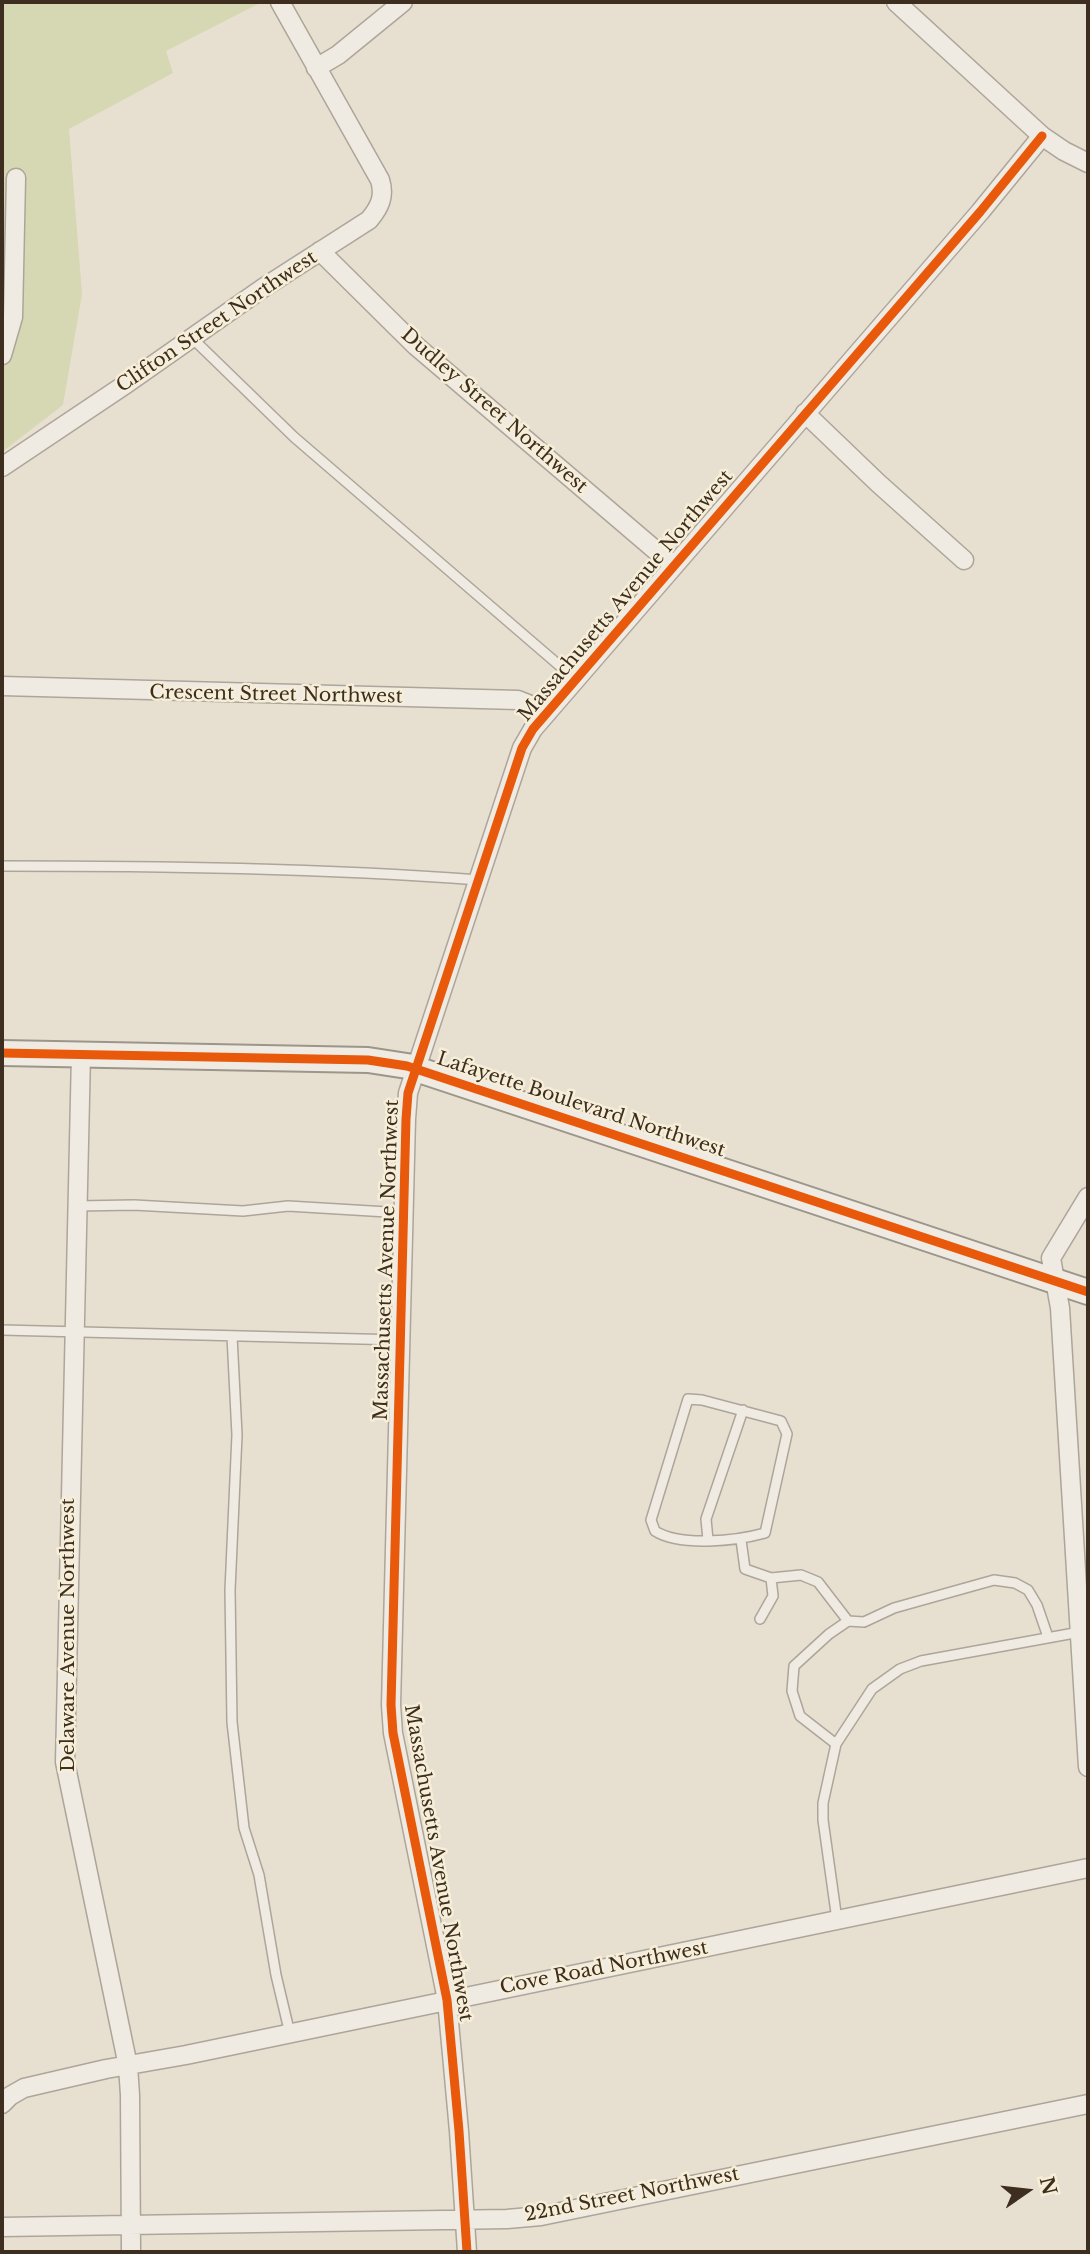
<!DOCTYPE html>
<html>
<head>
<meta charset="utf-8">
<style>
	body { margin:0 }
	#map { position:relative; width:1090px; height:2254px; overflow:hidden; background:#e7e0d1; font-family:"Libre Baskerville",serif }
	canvas { display:block }
	.frame { position:absolute; inset:0; border:4px solid #3d2e20; pointer-events:none }
	.north { position:absolute; left:992px; top:2156px; width:70px; height:70px; -webkit-text-stroke:5px #f7eed8; paint-order:stroke; rotate:76deg; font-size:19px; font-weight:700; line-height:28px; text-align:center; color:#3d2e20 }
	.north::after { content:''; display:block; margin:auto; width:24px; height:32px; background:#3d2e20; clip-path:polygon(50% 0,100% 100%,50% 72%,0 100%) }
</style>
</head>
<body>
<div id="map">
<canvas width="1090" height="2254"></canvas>
<div class="frame"></div>
<div class="north">N</div>
</div>
<script>
const c = document.querySelector('canvas').getContext('2d');
c.lineJoin = 'round';
function paint(path, color) { c.fillStyle = color; c.fill(path, 'evenodd'); }
function stroke(path, color, width, dash) { c.strokeStyle = color; c.lineWidth = width; c.lineCap = dash ? 'butt' : 'round'; c.setLineDash(dash || []); c.stroke(path); }
function write(font, color, halo, rows, align = 'center') {
  c.font = font + ' "Libre Baskerville",serif'; c.lineWidth = 5; c.setLineDash([]); c.textBaseline = 'middle'; c.strokeStyle = halo; c.fillStyle = color; for (const [text, x, y, turn = 0] of rows) {
    c.save(); c.translate(x, y); c.rotate((+turn || 0) * Math.PI / 180); c.textAlign = isNaN(turn) ? turn : align; if (halo) c.strokeText(text, 0, 0); c.fillText(text, 0, 0); c.restore();
  }
}
paint(new Path2D(`
	M2 2H262L166 51 173 73 69 129 82 294 63 405 2 452Z`), '#d6d7b3');
const lane = new Path2D(`
	M191 337 294 437 575 679
	M2 866C159 866 322 868 479 880
	M77 1206 134 1205 243 1211 288 1206 404 1213
	M2 1330 401 1340
	M232 1336 237 1435 230 1590 232 1722 244 1828 259 1875 276 1975 290 2034
	M688 1399 702 1400 781 1421 787 1434 765 1533C736 1541 680 1547 655 1531L651 1520Z
	M708 1540 706 1519 743 1410
	M741 1540 745 1569 771 1578 801 1575 818 1582 848 1621
	M760 1619 773 1596 771 1578
	M836 1744 800 1716 792 1691 794 1666 829 1634 848 1621 864 1622 894 1608 994 1580 1015 1583 1028 1590 1037 1605 1048 1637
	M837 1920 823 1820V1803L836 1744 872 1689 900 1669 921 1661 1080 1632`);
const street = new Path2D(`
	M896 2 1042 136 1064 151 1088 163
	M316 68 338 55 403 2
	M320 251 416 346 674 566
	M2 355 13 317 16 178
	M805 413 878 483 964 560
	M2 467 126 384 263 288 369 220C380 207 385 196 380 180L280 2
	M2 686 518 700 548 712
	M81 1054 65 1762 128 2066 130 2095 131 2252
	M1088 1197 1051 1258 1060 1308 1088 1767
	M2 2104 10 2096 24 2088 106 2069 186 2055 1088 1868
	M2 2227 507 2219 541 2216 1088 2104
	M467 2252 459 2131 447 2000 393 1733 391 1705 406 1119 408 1093 522 748 533 729 980 212 1042 136`);
const secondary = new Path2D(`
	M2 1053 368 1060 407 1066 1088 1292`);
stroke(lane, '#ada599', 12);
stroke(street, '#ada599', 21);
stroke(secondary, '#9c958a', 28);
stroke(lane, '#efebe3', 9);
stroke(street, '#efebe3', 18);
stroke(secondary, '#efebe3', 24);
stroke(new Path2D(`
	M2 1053 368 1060 407 1066 1088 1292
	M467 2252 459 2131 447 2000 393 1733 391 1705 406 1119 408 1093 522 748 533 729 980 212 1042 136`), '#e8590c', 9);
write('19px', '#3d2e20', '#f7eed8', [
	["Clifton Street Northwest",217,322,-34],
	["Dudley Street Northwest",494,411,41],
	["Massachusetts Avenue Northwest",626,596,-50],
	["Crescent Street Northwest",276,695,1],
	["Lafayette Boulevard Northwest",581,1105,18],
	["Massachusetts Avenue Northwest",387,1260,-88],
	["Delaware Avenue Northwest",69,1635,-90],
	["Massachusetts Avenue Northwest",438,1863,80],
	["Cove Road Northwest",604,1968,-11],
	["22nd Street Northwest",632,2195,-11]
]);
</script>
</body>
</html>
